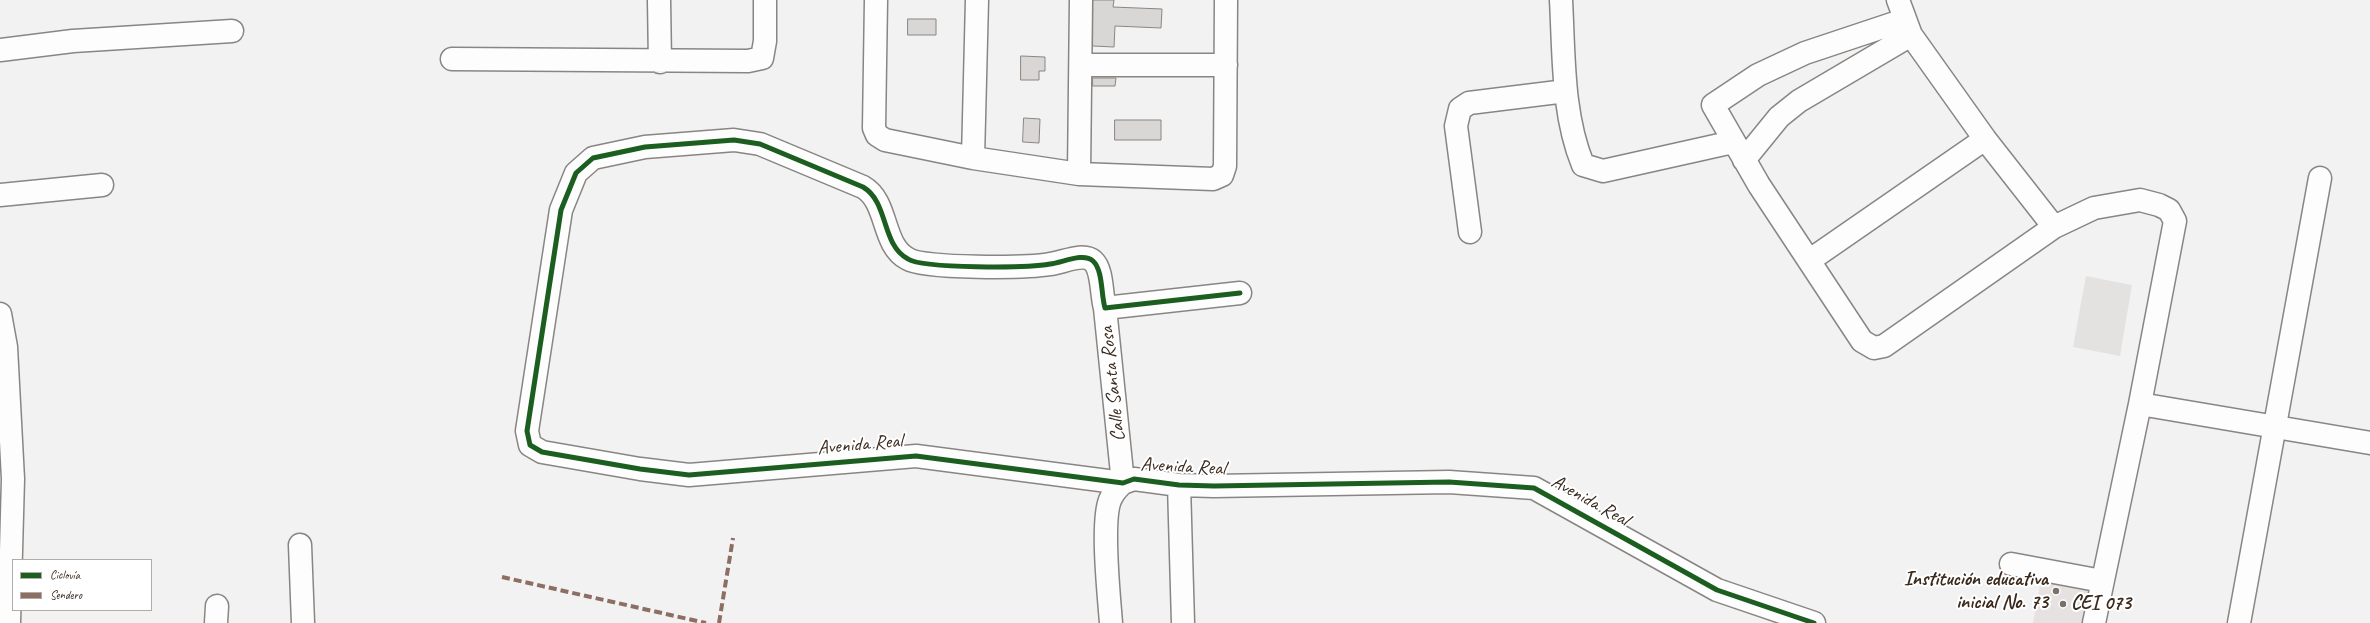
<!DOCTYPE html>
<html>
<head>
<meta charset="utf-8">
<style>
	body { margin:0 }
	#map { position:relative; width:2370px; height:623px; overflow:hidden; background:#f3f2f2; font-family:Caveat,sans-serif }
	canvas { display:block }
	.legend { position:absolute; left:12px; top:559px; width:140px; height:52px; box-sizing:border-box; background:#fff; border:1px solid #b1aaa5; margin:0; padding:5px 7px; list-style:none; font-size:12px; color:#3b2a1e }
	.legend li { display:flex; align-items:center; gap:8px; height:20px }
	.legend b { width:20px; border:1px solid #b1aaa5 }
</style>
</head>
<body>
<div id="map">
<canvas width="2370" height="623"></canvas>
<ul class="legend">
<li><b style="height:5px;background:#1b5e20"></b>Ciclovía</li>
<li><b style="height:5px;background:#8d6e63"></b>Sendero</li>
</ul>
</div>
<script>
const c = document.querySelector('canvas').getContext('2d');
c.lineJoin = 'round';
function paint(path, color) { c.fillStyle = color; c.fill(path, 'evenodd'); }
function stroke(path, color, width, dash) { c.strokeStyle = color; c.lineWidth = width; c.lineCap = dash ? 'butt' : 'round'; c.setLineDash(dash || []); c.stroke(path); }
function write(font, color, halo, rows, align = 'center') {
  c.font = font + ' Caveat,sans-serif'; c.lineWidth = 4; c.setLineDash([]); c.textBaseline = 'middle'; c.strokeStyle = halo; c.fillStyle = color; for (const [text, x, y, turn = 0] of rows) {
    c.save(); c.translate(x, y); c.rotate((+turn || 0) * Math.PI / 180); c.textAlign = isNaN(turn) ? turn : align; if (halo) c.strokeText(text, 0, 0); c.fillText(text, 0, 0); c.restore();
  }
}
paint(new Path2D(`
	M2042 575 2092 584 2087 623H2033Z`), '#e5e2e1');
paint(new Path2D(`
	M2086 276 2132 285 2120 356 2073 347Z`), '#e4e2e0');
const building = new Path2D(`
	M1093 0H1114L1113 7 1162 9 1161 28 1115 26 1114 47 1093 46Z
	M908 19H936V35H908Z
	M1021 56 1045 57V71H1039V80H1021Z
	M1093 78H1116L1115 86H1093Z
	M1024 118 1040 119 1039 143 1023 142Z
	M1115 120H1161V140H1115Z`);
paint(building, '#d9d7d6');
stroke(building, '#898582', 1);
const minor = new Path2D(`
	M659 0 660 62
	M876 0 874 128 877 135 885 140 973 158 1079 174 1213 179 1222 175 1225 166 1226 0
	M1561 0C1564 55 1562 114 1583 165L1603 171 1733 142
	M1898 0 1911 35 1985 139 2054 227
	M1904 20 1805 53 1758 75 1713 105 1759 185 1862 341 1874 348 1884 346 2054 227 2094 208 2140 200 2159 205 2169 210 2175 221 2140 404 2094 623
	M0 50 73 41 232 31
	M452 59 748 61 762 58 765 41V0
	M1081 65H1226
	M973 158 977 0
	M1744 160 1779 117 1799 101 1911 35
	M1079 174 1081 0
	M0 195 102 185
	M1470 232 1456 126 1460 109 1469 103 1566 91
	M1810 260 1985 139
	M1240 293 1105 308C1101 295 1103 270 1093 261 1083 252 1062 263 1050 264 1028 268 924 269 908 259 881 245 889 202 863 187L760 144 734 140 645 147 593 158 576 173 561 210 527 431 530 445 542 452 640 469 689 475 916 456 1123 483 1134 479 1179 485 1214 486 1449 482 1534 488 1717 590 1814 623
	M1105 308 1123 483C1117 488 1113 493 1110 500 1101 523 1109 596 1111 623
	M0 314 6 347 13 479 9 623
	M2140 404 2370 443
	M1179 485 1183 623
	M300 545 303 623
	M2011 564 2102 581
	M216 623 217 606
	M2239 623 2320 178`);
stroke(minor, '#898582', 25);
stroke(minor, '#fdfdfd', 22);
stroke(new Path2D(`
	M502 577 706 623
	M719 623 733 538`), '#8d6e63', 4, [8, 4]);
stroke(new Path2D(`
	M1240 293 1105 308C1101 295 1103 270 1093 261 1083 252 1062 263 1050 264 1028 268 924 269 908 259 881 245 889 202 863 187L760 144 734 140 645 147 593 158 576 173 561 210 527 431 530 445 542 452 640 469 689 475 916 456 1123 483 1134 479 1179 485 1214 486 1449 482 1534 488 1717 590 1814 623`), '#1b5e20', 5);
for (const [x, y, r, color] of [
	[2056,591,4,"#7b7068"],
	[2063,604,4,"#7b7068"]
]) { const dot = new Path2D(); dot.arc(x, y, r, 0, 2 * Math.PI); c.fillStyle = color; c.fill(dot); stroke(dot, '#fff', 1.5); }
write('20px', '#3b2a1e', '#fff', [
	["Calle Santa Rosa",1113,384,-96],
	["Avenida Real",860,445,-5],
	["Avenida Real",1183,467,3],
	["Avenida Real",1590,501,29]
]);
write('bold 20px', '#3b2a1e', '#fff', [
	["Institución educativa",2048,580],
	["inicial No. 73",2048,603],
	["CEI 073",2071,604,"left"]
], 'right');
</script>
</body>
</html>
